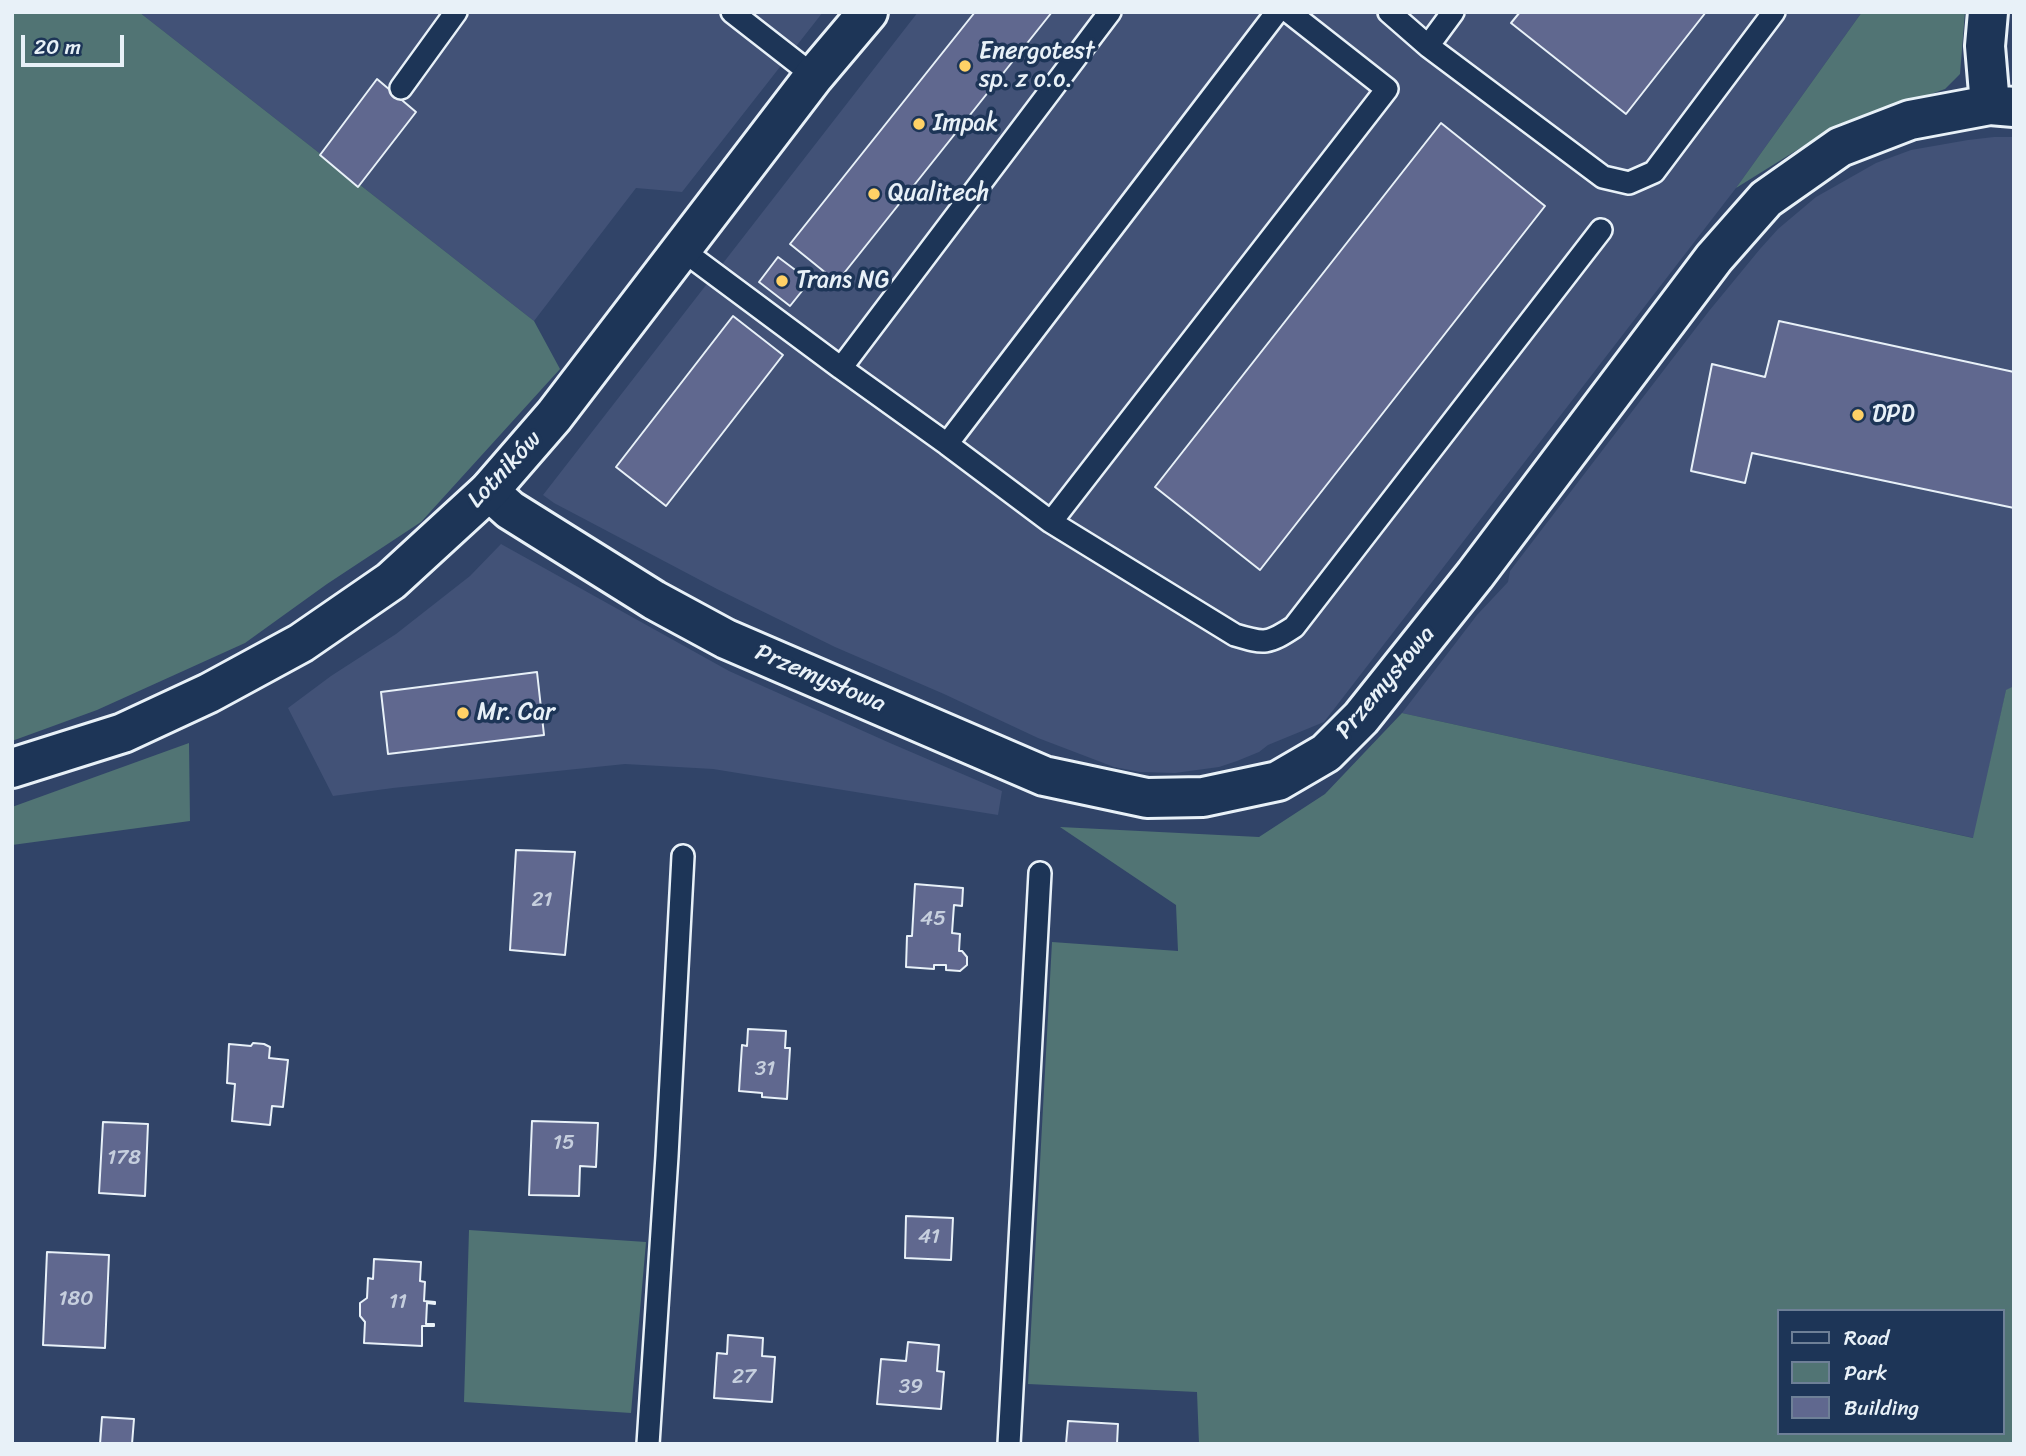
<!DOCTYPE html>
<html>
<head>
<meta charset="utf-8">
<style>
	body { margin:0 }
	#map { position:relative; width:2026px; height:1456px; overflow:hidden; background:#314468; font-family:Sriracha,sans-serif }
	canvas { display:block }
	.frame { position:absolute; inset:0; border:14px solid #e8f1f8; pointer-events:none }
	.legend { position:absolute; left:1777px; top:1309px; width:228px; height:126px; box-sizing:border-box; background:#1d3557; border:2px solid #6e8097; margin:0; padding:9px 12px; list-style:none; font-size:21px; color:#e8f1f8 }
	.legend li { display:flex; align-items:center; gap:14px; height:35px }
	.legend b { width:35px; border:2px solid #6e8097 }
	.scale { position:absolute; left:21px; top:35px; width:103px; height:32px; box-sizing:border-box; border:4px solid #e8f1f8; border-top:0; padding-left:9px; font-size:21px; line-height:24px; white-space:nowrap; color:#e8f1f8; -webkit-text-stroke:5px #1d3557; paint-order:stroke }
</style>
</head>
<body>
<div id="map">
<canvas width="2026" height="1456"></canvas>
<div class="frame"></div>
<ul class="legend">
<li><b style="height:9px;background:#1d3557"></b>Road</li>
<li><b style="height:19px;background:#517474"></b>Park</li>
<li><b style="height:19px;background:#60688f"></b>Building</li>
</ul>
<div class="scale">20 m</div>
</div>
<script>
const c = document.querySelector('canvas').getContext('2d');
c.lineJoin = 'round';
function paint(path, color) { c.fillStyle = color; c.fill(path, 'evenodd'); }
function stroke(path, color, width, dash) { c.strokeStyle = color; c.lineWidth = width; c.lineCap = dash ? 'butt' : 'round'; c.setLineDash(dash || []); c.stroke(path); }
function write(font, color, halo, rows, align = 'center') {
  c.font = font + ' Sriracha,sans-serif'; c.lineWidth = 7; c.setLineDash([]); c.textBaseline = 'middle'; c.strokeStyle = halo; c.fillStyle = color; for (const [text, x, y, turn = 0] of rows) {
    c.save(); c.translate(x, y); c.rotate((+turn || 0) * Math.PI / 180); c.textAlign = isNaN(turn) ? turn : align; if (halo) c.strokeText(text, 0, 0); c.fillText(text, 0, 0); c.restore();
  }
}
paint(new Path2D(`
	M139 12H823L682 192 636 188 534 321Z
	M918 12H1862L1736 188 1324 722 1268 745 1259 752 1237 761 1219 767 1175 773 1140 772 1114 767 1038 738 944 694 835 647 717 589 554 503 543 495Z
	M1994 137H2014V686L2006 691 1974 838 1402 713 1477 615 1508 582 1510 571 1709 311 1760 249 1778 229 1816 197 1876 163 1911 150 1968 140Z
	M501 544 729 671 890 743 1002 791 998 815 713 769 625 764 393 788 333 796 288 708 331 676 396 634 470 576Z`), '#425277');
paint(new Path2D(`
	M12 12H139L534 321 560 369 421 522 327 584 245 643 97 710 12 741Z
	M1862 12H1965L1960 74 1945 89 1826 132 1736 188Z
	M2014 686V1444H1199L1197 1392 1028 1384 1052 942 1178 951 1176 905 1060 827 1259 837 1325 794 1402 713 1973 838 2006 690ZM1779 1311H2003V1433H1779Z
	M189 743 190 821 12 845V807Z
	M469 1230 646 1242 631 1413 464 1402Z`), '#517474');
const building = new Path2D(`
	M975 12H1052L837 282 790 244Z
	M1520 12H1706L1626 114 1511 23Z
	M377 79 416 112 358 187 320 155Z
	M1441 123 1545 206 1260 570 1155 487Z
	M778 257 810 281 790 306 759 282Z
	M733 316 783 355 666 506 616 467Z
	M1779 321 2014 372V508L1752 453 1745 483 1691 471 1712 364 1765 377Z
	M537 672 544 735 388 754 381 692Z
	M516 850 575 852 565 955 510 950Z
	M915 884 963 888 962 906 954 905 952 933 960 934 959 951H962L967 957V965L960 971 946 970V965H934V969L906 967 907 936H912Z
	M748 1029 786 1031 785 1048H790L787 1099 762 1097V1093L739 1091 742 1045 747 1046Z
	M253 1043 264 1044 270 1047 269 1058 288 1060 283 1107 272 1106 270 1125 232 1121 235 1084 227 1083 229 1044 251 1046Z
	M532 1121 598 1123 596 1167 580 1166 579 1196 529 1195Z
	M103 1122 148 1124 145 1196 99 1193Z
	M906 1216 953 1218 951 1260 905 1258Z
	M47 1252 109 1255 105 1348 43 1345Z
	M374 1259 421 1262 420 1281 425 1282 424 1301 435 1302V1304L427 1303 426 1324H434V1326H422V1346L364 1343 365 1322 360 1316V1303L367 1298 368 1278 373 1279Z
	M728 1335 763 1338 762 1356 775 1357 772 1402 714 1398 717 1353 727 1354Z
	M908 1342 939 1345 937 1371 944 1372 941 1409 877 1404 881 1359 906 1361Z
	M102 1417 134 1419 132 1444H100Z
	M1068 1421 1118 1424 1117 1444H1066Z`);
paint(building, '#60688f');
stroke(building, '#e8f1f8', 2);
const service = new Path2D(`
	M732 12 814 76
	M1277 12 947 444 1051 522 1387 89 1289 12
	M1389 12 1428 46 1603 177 1629 183 1654 172 1774 12
	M1428 46 1453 12
	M401 88 456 12
	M681 249 841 368 1110 12
	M841 368 947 444
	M1051 522 1235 635C1265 644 1268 644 1294 627L1601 230
	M648 1444 667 1156 683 856
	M1009 1444 1040 873`);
const minor = new Path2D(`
	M1988 12 1985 46 1990 105
	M489 491 510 510 654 600 726 639 1044 776 1147 798 1203 797 1278 781 1326 753 1361 718 1475 575 1714 258 1766 199 1840 147 1910 120 1990 105 2014 107`);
const tertiary = new Path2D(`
	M12 768 123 733 209 693 301 643 391 581 489 491 554 416 814 76 868 12`);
stroke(service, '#e8f1f8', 26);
stroke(minor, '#e8f1f8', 44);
stroke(tertiary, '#e8f1f8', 44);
stroke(service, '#1d3557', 21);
stroke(minor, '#1d3557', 38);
stroke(tertiary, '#1d3557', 38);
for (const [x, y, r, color] of [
	[965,66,7,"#ffd166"],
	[919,124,7,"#ffd166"],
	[874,194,7,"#ffd166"],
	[782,281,7,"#ffd166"],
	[1858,415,7,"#ffd166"],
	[463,713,7,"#ffd166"]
]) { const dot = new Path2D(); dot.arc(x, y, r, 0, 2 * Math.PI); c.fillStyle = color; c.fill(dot); stroke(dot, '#1d3557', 2.5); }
write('21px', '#c6cfde', null, [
	["21",542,901],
	["45",933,920],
	["31",765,1070],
	["15",564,1144],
	["178",124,1159],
	["41",929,1238],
	["180",76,1300],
	["11",398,1303],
	["27",744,1378],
	["39",911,1388]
]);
write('24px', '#e8f1f8', '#1d3557', [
	["Energotest",979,52],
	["sp. z o.o.",979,80],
	["Impak",933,124],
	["Qualitech",888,194],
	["Trans NG",796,281],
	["DPD",1872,415],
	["Mr. Car",477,713]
], 'left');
write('24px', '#e8f1f8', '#1d3557', [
	["Lotników",505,470,-47],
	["Przemysłowa",820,679,23],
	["Przemysłowa",1386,683,-50]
]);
</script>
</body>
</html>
